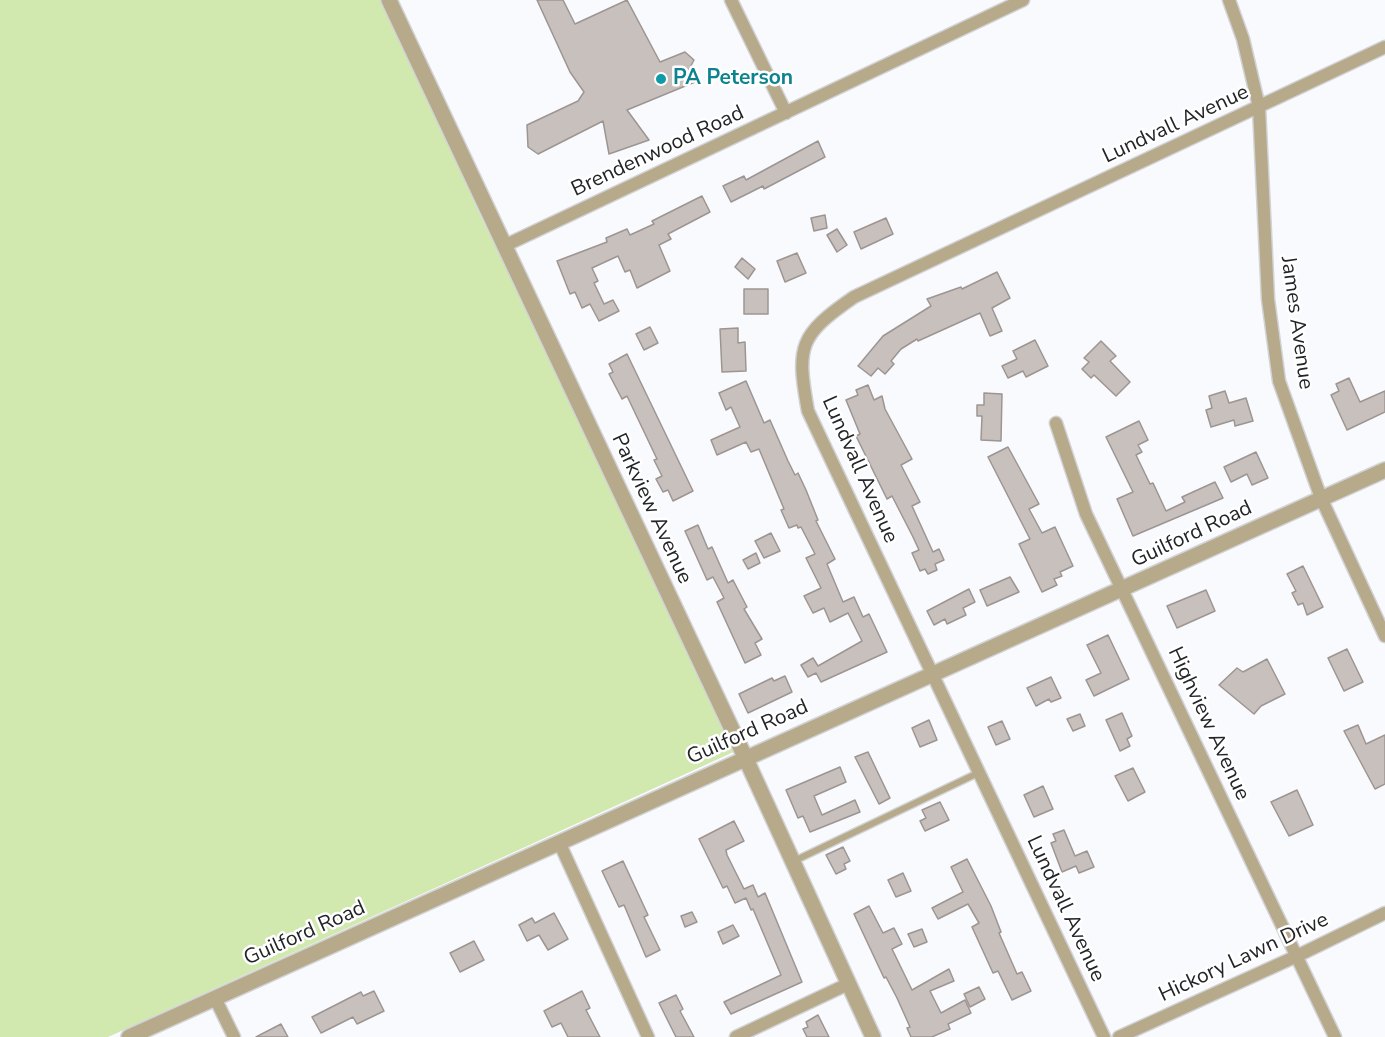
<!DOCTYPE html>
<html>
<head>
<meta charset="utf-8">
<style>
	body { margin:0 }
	canvas { display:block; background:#f9fafe }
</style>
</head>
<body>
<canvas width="1385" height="1037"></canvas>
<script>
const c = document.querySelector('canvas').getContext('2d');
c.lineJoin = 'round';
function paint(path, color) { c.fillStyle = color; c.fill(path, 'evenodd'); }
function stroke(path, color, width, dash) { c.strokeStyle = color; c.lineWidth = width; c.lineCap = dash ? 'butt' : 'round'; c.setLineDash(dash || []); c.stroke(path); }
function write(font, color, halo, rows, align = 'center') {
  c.font = font + ' "Nunito Sans",sans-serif'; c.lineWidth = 5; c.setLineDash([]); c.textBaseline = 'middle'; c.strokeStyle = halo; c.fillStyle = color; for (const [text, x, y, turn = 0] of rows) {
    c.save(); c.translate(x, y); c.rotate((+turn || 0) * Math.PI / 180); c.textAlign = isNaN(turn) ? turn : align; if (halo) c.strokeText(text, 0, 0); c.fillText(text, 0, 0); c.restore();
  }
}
paint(new Path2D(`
	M0 0H382L483 221 738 741V750L108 1037H0Z`), '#d1e8af');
const building = new Path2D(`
	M537 0H563L575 24 627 0 660 62 685 52 694 60 686 75 695 82 627 110 649 140 609 154 603 121 538 154 528 147 527 125 578 101 584 92 570 72Z
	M818 141 825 157 764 189 763 186 731 202 723 186 744 176 746 180Z
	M702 196 710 212 668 234 671 239 659 245 670 271 637 288 630 270 625 272 618 256 592 268 598 281 594 283 604 304 613 300 619 311 599 321 590 304 582 308 575 292 570 294 557 261 607 242 606 238 627 229 630 235 654 224 652 221Z
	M825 215 827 228 814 231 811 218Z
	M886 218 893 234 861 249 854 232Z
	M837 229 847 245 837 252 827 235Z
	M797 253 806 273 785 282 777 261Z
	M742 258 755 269 748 279 735 267Z
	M997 272 1010 298 992 308 1002 331 990 336 980 313 918 341 917 339 901 349 891 361 894 364 885 374 878 368 871 376 858 366 883 336 931 306 927 299 961 287 962 289Z
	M744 289H768V314H744Z
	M650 327 658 343 644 350 636 334Z
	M738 328V343L745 342 746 371 722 372 720 329Z
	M1035 340 1048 366 1026 377 1023 371 1008 378 1002 366 1017 359 1013 351Z
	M1101 341 1116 356 1110 361 1130 382 1116 396 1094 375 1091 378 1082 369 1089 362 1084 358Z
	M627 354 693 491 673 501 668 490 663 492 656 479 662 476 654 460 657 459 627 396 622 399 609 374 613 372 609 364Z
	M1349 378 1360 402 1385 391V412L1347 430 1331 395 1339 391 1336 384Z
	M746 381 764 423 770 420 788 461 795 475 798 473 806 490 818 520 816 521 835 559 827 564 843 602 854 597 863 617 869 614 887 652 821 682 816 673 808 677 801 665 813 658 818 666 862 641 848 613 830 622 824 608 813 613 804 596 821 588 806 558 815 554 801 527 798 528 797 525 789 528 781 510 784 509 759 449 751 452 746 442 717 455 711 440 740 427 731 407 726 410 719 393Z
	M868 385 874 400 882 396 885 409 912 459 901 465 920 502 912 506 933 552 939 549 944 560 935 564 937 570 928 574 925 569 920 571 912 553 919 550 913 537 892 496 887 499 856 436 860 434 846 400 858 395 856 390Z
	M1225 391 1229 403 1246 398 1253 421 1235 426 1234 420 1211 427 1206 410 1212 408 1209 396Z
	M984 393 1002 394 1001 441 981 440 982 416H977V405H984Z
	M1139 421 1148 440 1138 445 1142 452 1136 455 1150 484 1153 483 1166 511 1185 502 1182 497 1215 482 1223 498 1133 536 1117 499 1133 492 1106 437Z
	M1008 447 1039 504 1029 509 1042 533 1055 527 1073 566 1060 572 1062 576 1054 579 1057 585 1042 592 1019 544 1030 539 988 457Z
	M1256 452 1268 478 1252 485 1247 474 1231 482 1224 467Z
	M698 525 708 549 712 547 728 583 733 580 747 607 744 609 762 639 755 643 761 655 745 663 717 602 724 598 713 577 707 580 685 531Z
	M771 533 780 551 764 558 755 541Z
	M756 553 760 563 748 569 743 560Z
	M1303 566 1323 607 1307 615 1303 603 1298 605 1292 593 1296 591 1287 574Z
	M1010 577 1019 592 987 606 980 590Z
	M969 589 975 602 963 608 966 615 947 624 945 619 934 625 927 611Z
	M1206 590 1215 611 1177 628 1167 606Z
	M1108 635 1129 679 1094 696 1086 680 1101 673 1087 645Z
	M1347 649 1363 682 1344 691 1328 658Z
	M1267 659 1285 694 1261 706 1254 714 1219 685 1237 668 1243 672Z
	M785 676 792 692 748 713 739 694 772 678 774 681Z
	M1051 677 1061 698 1051 702 1049 699 1036 706 1027 688Z
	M1122 713 1132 736 1127 739 1130 746 1120 751 1106 720Z
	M1080 714 1085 726 1073 731 1067 719Z
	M929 720 937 740 920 747 912 728Z
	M1002 721 1010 739 996 745 988 727Z
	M1358 725 1366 744 1385 735V784L1375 789 1344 731Z
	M868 752 890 798 879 804 855 757Z
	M840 767 846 782 814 796 822 815 855 800 860 812 810 832 803 816 798 818 786 790Z
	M1133 768 1145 792 1128 801 1115 776Z
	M1043 786 1053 809 1034 817 1024 795Z
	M1297 790 1313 825 1289 836 1271 802Z
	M940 802 949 820 925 831 920 821 926 818 922 810Z
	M734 821 744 841 726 850 727 855 744 889 753 885 758 897 765 893 802 982 731 1014 724 1002 781 975 753 909 751 910 746 898 735 903 727 886 723 888 699 839Z
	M1064 830 1075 856 1087 851 1094 867 1079 873 1076 866 1062 872 1051 843 1056 841 1053 834Z
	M843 847 850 861 844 864 846 869 836 874 826 855Z
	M967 859 991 906 1001 932 999 933 1017 974 1022 972 1031 991 1012 1000 998 971 993 973 972 927 979 923 968 904 938 919 932 908 963 892 951 867Z
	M623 861 648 915 644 917 660 950 646 957 624 905 619 907 602 871Z
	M903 873 911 891 896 897 888 880Z
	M869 906 883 933 894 928 902 944 892 949 912 990 949 969 954 981 930 991 941 1013 965 1000 971 1013 948 1024 950 1029 932 1037H911L907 1028 910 1027 897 998 886 977 884 978 854 914Z
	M692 912 697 922 685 927 681 916Z
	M554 913 568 939 548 950 539 935 527 941 519 925 532 918 535 923Z
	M733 925 739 936 723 944 718 932Z
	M922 929 927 942 914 947 908 934Z
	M474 941 484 960 460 972 450 953Z
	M979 987 985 999 970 1007 964 994Z
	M374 991 384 1011 357 1024 353 1017 321 1033 312 1017 361 992 363 996Z
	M582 991 590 1008 586 1010 600 1037H568L561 1023 552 1027 544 1011Z
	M676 995 683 1009 680 1011 694 1037H676L659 1003Z
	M818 1015 829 1037H807L803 1029 808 1027 806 1022Z
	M281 1024 288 1037H256Z`);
paint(building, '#c8c0bd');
stroke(building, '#9d9592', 1.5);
const service = new Path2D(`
	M792 862 978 773`);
const minor = new Path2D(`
	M731 0 786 113
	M1229 0 1243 39 1259 107 1268 299 1279 381 1321 498 1385 636
	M504 246 1023 0
	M1056 423 1086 514 1335 1037
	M559 842 648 1037
	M215 998 234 1037
	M736 1037 848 984
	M1104 1037 808 411C796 346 799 335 854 297L1385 47
	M1119 1037 1297 956 1385 913`);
const tertiary = new Path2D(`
	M389 0 745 757 873 1037
	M129 1037 1385 470`);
stroke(service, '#d2d3d7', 9);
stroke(minor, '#d2d3d7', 15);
stroke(tertiary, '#d2d3d7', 18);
stroke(service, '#b6aa8a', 6);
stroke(minor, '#b6aa8a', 12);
stroke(tertiary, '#b6aa8a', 15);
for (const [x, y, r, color] of [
	[661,79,6,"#0f9aa8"]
]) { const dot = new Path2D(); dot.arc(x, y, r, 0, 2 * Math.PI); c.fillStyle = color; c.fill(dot); stroke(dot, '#fff', 2); }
write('bold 21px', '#0d838f', '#fff', [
	["PA Peterson",673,79]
], 'left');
write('21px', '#232427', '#fff', [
	["Lundvall Avenue",1176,125,-25],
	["Brendenwood Road",658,152,-25],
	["James Avenue",1296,323,82],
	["Lundvall Avenue",859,470,66],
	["Parkview Avenue",651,509,65],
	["Guilford Road",1192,535,-25],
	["Highview Avenue",1208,724,65],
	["Guilford Road",748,733,-24],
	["Lundvall Avenue",1065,909,65],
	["Guilford Road",305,934,-24],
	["Hickory Lawn Drive",1244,958,-25]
]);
</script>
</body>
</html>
